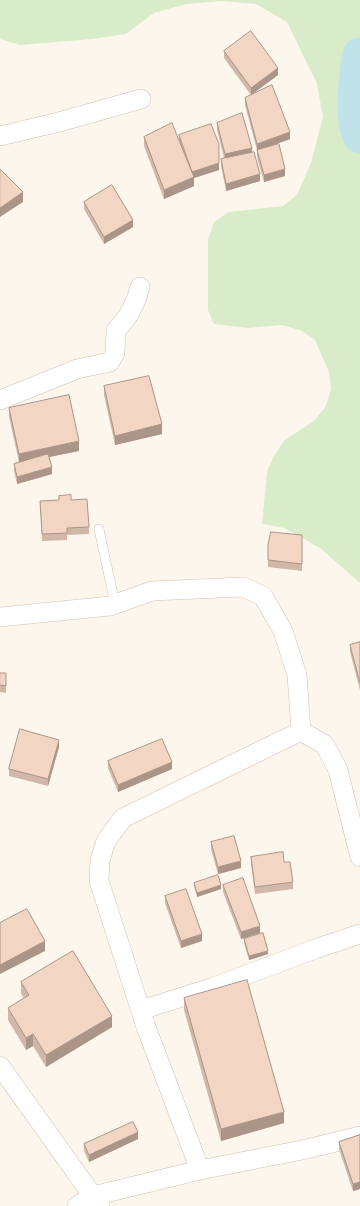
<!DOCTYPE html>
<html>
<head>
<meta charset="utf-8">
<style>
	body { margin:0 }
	canvas { display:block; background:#fdf6ec }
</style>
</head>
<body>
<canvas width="360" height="1206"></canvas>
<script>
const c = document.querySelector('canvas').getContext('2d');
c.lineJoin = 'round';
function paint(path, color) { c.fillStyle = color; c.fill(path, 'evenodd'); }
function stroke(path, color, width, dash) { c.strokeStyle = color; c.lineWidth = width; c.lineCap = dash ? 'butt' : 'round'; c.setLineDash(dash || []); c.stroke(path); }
paint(new Path2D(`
	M0 0H360V583L320 548 284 528 262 524 267 472 274 456 284 441 315 420 326 406 331 389 329 372 315 340 300 330 282 325 248 328 214 324 208 310V240L214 222 229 212 283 206 297 195 311 163 323 117 317 84 287 22 256 4 222 1 186 4 154 13 126 34 92 39 20 45 0 39Z`), '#d8ecc9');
stroke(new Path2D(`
	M360 55C356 76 351 117 360 136`), '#bfe3e8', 35);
const service = new Path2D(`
	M99 529 115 604`);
const minor = new Path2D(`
	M0 136 59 122 141 99
	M0 400 77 369 110 362 115 353 116 331 128 316 136 300 140 287
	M0 617 110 606 152 591 243 587 263 596 283 631 297 675 301 731
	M301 731 325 745 338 770 360 857
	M141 1010 214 987 315 949 360 934
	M0 1066 100 1206
	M200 1170 146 1027 99 881 100 860 106 841 123 818 301 731
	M77 1206 93 1196 200 1170 307 1149 360 1136`);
stroke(service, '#d1beb0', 10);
stroke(minor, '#d1beb0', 20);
stroke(service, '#fff', 9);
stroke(minor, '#fff', 19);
paint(new Path2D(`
	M224 51 278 75 251 95 224 58Z
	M245 98 290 139 270 146 285 176 264 182 257 157V150L245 105Z
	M217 123 252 153 260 181 226 191 221 166V159L224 158 217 130Z
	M179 135 219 170 194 178V186L164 199 144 146V137L179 140Z
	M84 202 133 227 104 244 84 209Z
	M104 386 162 434 115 445 104 395Z
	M9 408 79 451 49 457 52 474 17 484 14 471V464L19 462 9 417Z
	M59 496 71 500 89 527V534L67 535V540L42 541 40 501 59 500Z
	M302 535V571L268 567V545Z
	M360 642V690L350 652V645Z
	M0 673 6 680V693L0 692Z
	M59 747 48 786 9 776V769Z
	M108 761 172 769 118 792 108 768Z
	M211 842 241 868 218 874 211 849Z
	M251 857 284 862 293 882V889L255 894 251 864Z
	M194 883 221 889 197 897 194 886Z
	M223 885 260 933 241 939 223 892Z
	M165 896 202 941 181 948 165 903Z
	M244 939 268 954 249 960 244 943Z
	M21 982 112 1027 46 1067 33 1046 26 1050 8 1020V1008L24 999 21 993Z
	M184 998 284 1123 221 1141 184 1010Z
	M360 1135V1189L353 1191 339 1149V1142Z
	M138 1139 89 1162 84 1151V1144Z`), '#d1b7a8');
paint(new Path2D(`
	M278 68V75L251 95V88Z
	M290 132V139L257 151V144Z
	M252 148V155L225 161V154Z
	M219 163V170L194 178V186L164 199V190L192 172Z
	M285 169V176L264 182V175Z
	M260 174V181L226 191V184Z
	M23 192V202L0 217V208Z
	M133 220V227L104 244V237Z
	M162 424V434L115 445V436Z
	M79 441V451L19 463V454Z
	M52 467V474L17 484V477Z
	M59 740V747L48 786V779Z
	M172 762V769L118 792V785Z
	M241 861V868L218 874V867Z
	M221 885V889L197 897V893Z
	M260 926V933L241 939V932Z
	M202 934V941L181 948V941Z
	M45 941V951L0 974V965Z
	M268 951V954L249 960V956Z
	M112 1016V1027L46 1067V1055Z
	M33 1034V1046L26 1050V1038Z
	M284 1112V1123L221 1141V1129Z
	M138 1132V1139L89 1162V1155Z
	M360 1182V1189L353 1191V1184Z`), '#aa9588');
const building = new Path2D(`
	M251 31 278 68 251 88 224 51Z
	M272 85 290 132 257 144 245 98Z
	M242 113 252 148 225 154 217 123Z
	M172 123 194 177 164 190 144 137Z
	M211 124 219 144V163L192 172 179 135Z
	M279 144 285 169 264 175 257 150Z
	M254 152 260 174 226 184 221 159Z
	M0 169 23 192 0 208Z
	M112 185 133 220 104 237 84 202Z
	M149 376 162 424 115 436 104 386Z
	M69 395 79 441 19 454 9 408Z
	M48 454 52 467 17 477 14 464Z
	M71 495V500L87 499 89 527 67 528V533L42 534 40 501 59 500V496Z
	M271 532 302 535V564L268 560V545Z
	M360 642V683L350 645Z
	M0 673H6V686L0 685Z
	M20 729 59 740 48 779 9 769Z
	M162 739 172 762 118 785 108 761Z
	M234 836 241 861 218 867 211 842Z
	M283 852 284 862H290L293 882 255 887 251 857Z
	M218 875 221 885 197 893 194 883Z
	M243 878 260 926 241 932 223 885Z
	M186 889 202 934 181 941 165 896Z
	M27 909 45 941 0 965V923Z
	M263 933 268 951 249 956 244 939Z
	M73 951 112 1016 46 1055 33 1034 26 1038 8 1008 29 995 21 982Z
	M247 980 284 1112 221 1129 184 998Z
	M133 1122 138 1132 89 1155 84 1144Z
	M360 1135V1182L353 1184 339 1142Z`);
paint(building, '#f3d5c3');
stroke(building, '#aa9588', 1);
</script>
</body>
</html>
